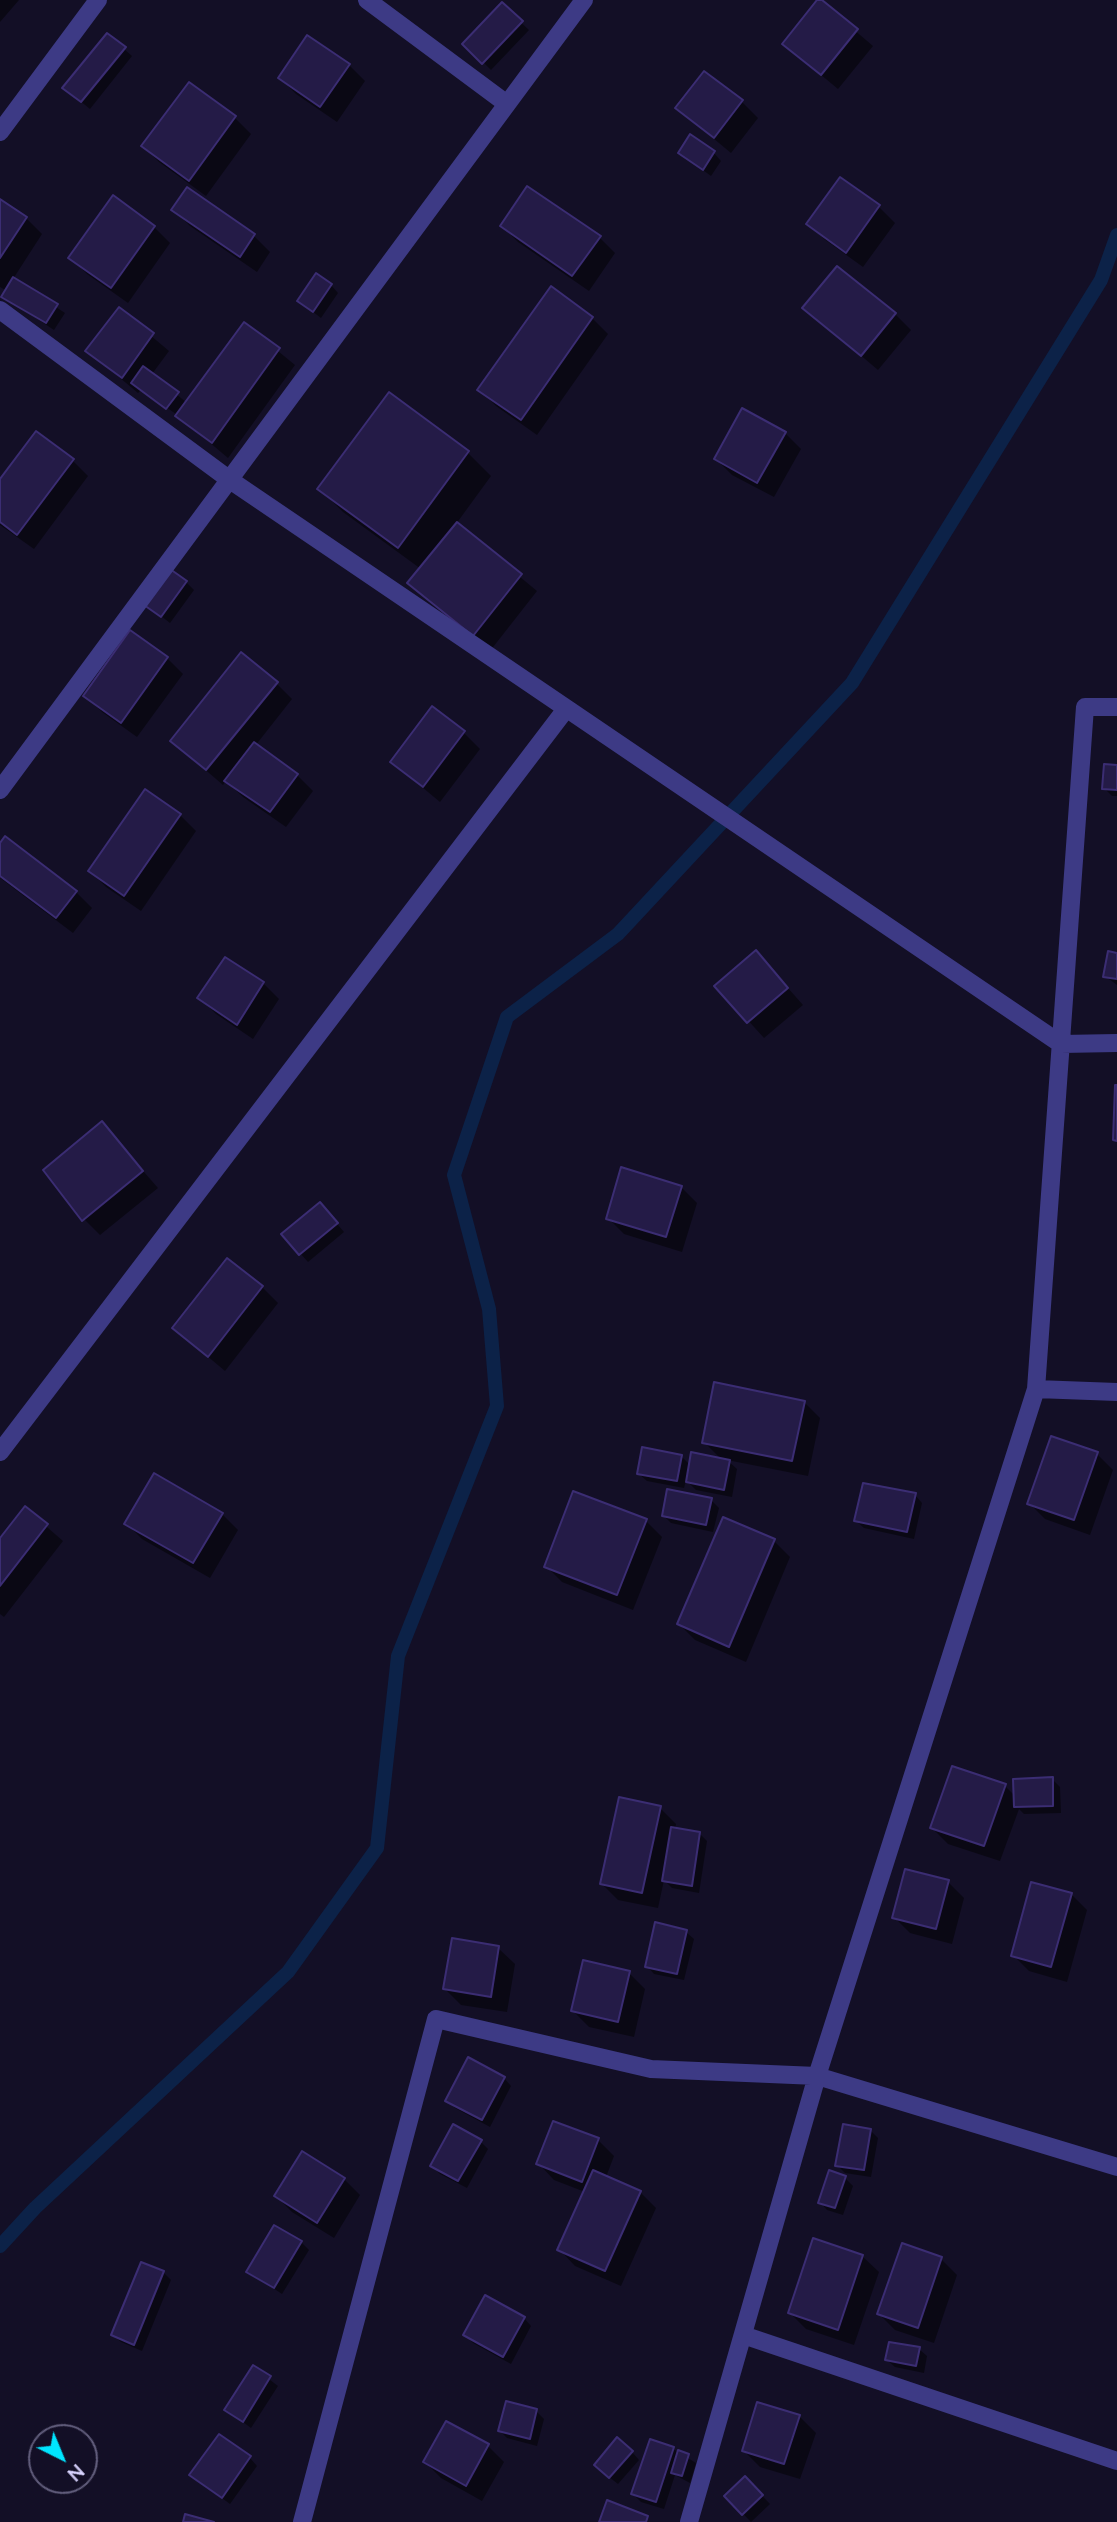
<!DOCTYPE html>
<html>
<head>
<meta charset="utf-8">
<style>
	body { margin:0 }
	#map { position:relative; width:1117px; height:2522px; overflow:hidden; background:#130f26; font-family:Mulish,sans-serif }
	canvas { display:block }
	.north { position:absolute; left:28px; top:2424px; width:70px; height:70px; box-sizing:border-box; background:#130f26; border:2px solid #625e7d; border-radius:50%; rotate:137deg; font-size:19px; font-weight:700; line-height:28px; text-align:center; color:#d9d4ff }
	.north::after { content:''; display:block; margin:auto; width:24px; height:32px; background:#00e5ff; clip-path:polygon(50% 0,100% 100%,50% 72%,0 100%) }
</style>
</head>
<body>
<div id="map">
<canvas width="1117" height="2522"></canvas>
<div class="north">N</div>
</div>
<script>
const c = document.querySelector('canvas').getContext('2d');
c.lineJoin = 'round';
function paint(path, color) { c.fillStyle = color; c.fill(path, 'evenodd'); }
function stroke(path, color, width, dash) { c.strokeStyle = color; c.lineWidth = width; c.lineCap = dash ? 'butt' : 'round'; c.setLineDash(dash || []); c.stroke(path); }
paint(new Path2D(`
	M0 0H19L0 22Z
	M819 0 873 46 838 89 784 44Z
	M502 5 529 30 491 70 465 44Z
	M108 35 132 56 90 109 73 95Z
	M308 37 349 65 365 81 337 122 296 94 280 78Z
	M189 84 235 118 251 134 206 196 159 162 143 146Z
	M742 102 758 118 731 153 677 108Z
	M680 153H714L721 161 711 176Z
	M188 189 254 236 270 252 257 272 190 226 174 210Z
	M0 201 26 218 42 234 13 279 65 313 54 330 4 297 7 291 0 287Z
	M879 207 895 223 863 267 824 239 808 223Z
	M502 226 599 237 615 253 589 291 518 242Z
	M154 227 170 243 128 303 87 274 71 258Z
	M331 285 338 293 321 318 299 301Z
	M805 308 895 314 911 330 878 370Z
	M119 309 169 351 152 374 187 403 245 324 295 365 228 458 176 414 141 390 138 393 88 351Z
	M592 318 608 334 537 435 496 406 480 390Z
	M389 395 468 453 491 476 456 524 537 591 490 651 409 583 421 569 343 512 320 489Z
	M785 433 801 449 774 497 732 475 716 459Z
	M72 460 88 476 34 549 0 525V482Z
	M186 582 194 590 170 623 147 605Z
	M167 658 183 674 137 737 102 712 86 696Z
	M276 683 292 699 255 746 297 775 313 791 286 827 243 797 226 781 223 785 172 741Z
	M464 733 480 749 440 802 392 762Z
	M1117 767V796H1112L1104 788Z
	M180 815 196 831 141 911 106 887 90 871Z
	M0 846 76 892 92 908 73 933 0 878Z
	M756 952 803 1005 764 1038 717 986Z
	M1117 954V985L1105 976Z
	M226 959 263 983 279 999 253 1039 216 1014 200 998Z
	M102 1124 158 1188 100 1235 84 1219Z
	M681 1187 697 1203 682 1252 624 1234 608 1218Z
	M327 1212 344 1232 308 1262 283 1234Z
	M262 1287 278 1303 225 1371 174 1328Z
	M804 1402 820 1418 808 1476 727 1460 737 1469 732 1497 696 1490 686 1480 684 1488 647 1481 639 1474 681 1456 691 1466 722 1460 704 1442Z
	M1097 1454 1113 1470 1090 1535 1045 1519 1029 1503Z
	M915 1495 922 1503 914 1539 864 1528 856 1521Z
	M711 1500 719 1508 713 1532 671 1523 664 1516Z
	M25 1508 63 1541 4 1617 0 1614V1541Z
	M222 1514 238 1530 210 1578 142 1539 126 1523Z
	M646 1521 662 1537 633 1610 562 1582 546 1566Z
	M774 1541 790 1557 746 1662 695 1640 679 1624Z
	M1052 1779 1060 1787 1061 1813 1024 1814 1019 1809 1000 1861 948 1844 932 1828 1005 1786 1015 1796Z
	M660 1808 676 1824 675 1830 699 1833 707 1841 699 1893 672 1888 664 1880 658 1908 618 1900 602 1884Z
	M948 1882 964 1898 952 1944 910 1933 894 1917Z
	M1071 1894 1087 1910 1067 1982 1029 1971 1013 1955Z
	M686 1932 694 1939 684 1980 654 1974 647 1966Z
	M498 1948 515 1964 507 2012 461 2005 445 1989Z
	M629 1973 645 1989 634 2037 589 2027 573 2011Z
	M504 2078 511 2086 490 2127 455 2108 447 2101Z
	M870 2130 878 2138 871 2177 845 2173 837 2165Z
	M598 2140 614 2156 606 2177 640 2192 656 2208 621 2286 575 2266 559 2249 585 2192 554 2180 538 2163Z
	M480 2141 488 2149 467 2188 440 2174 432 2166Z
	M845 2178 853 2186 843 2215 827 2210 820 2202Z
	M344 2179 360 2195 334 2238 292 2212 276 2196Z
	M301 2242 309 2250 282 2294 249 2272Z
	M862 2256 879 2272 854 2345 806 2329 790 2313Z
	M941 2259 957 2275 934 2343 895 2330 879 2314Z
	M163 2272 171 2280 142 2351 121 2342 113 2335Z
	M524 2318 531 2326 511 2364 473 2343 465 2335Z
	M919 2349 927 2356 924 2373 895 2367 887 2360Z
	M253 2367 278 2386 251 2428 227 2410Z
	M758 2404 800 2417 816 2433 800 2479 760 2467 744 2451Z
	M536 2411 544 2419 537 2446 507 2438 500 2431Z
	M488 2446 504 2462 482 2501 441 2478 425 2462Z
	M673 2449 696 2463 690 2483 675 2475 664 2509 641 2502 633 2494Z
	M632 2452 639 2460 618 2484 604 2473Z
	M250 2458 257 2466 230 2504 191 2475Z
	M745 2478 770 2504 751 2522 726 2496Z`), '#0007');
stroke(new Path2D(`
	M0 2246 35 2208 288 1972 377 1848 398 1656 497 1406 489 1309 454 1175 507 1017 618 934 852 683 1101 280 1117 235`), '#0c2248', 14);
const building = new Path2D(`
	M817 0H822L858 29 821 75 782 44Z
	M502 2 523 21 482 64 462 44Z
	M107 33 126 47 81 102 62 88Z
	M307 35 350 64 320 107 278 78Z
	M704 71 743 100 714 138 675 108Z
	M189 82 236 116 189 181 141 146Z
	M690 134 715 151 703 170 678 153Z
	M840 177 880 205 846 253 806 224Z
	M527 186 601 236 572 276 500 226Z
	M187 187 255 234 240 257 171 210Z
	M113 195 155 226 111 288 68 258Z
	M0 199 27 217 0 258Z
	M837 266 896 313 861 356 802 308Z
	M316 273 332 284 313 312 297 301Z
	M13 277 58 304 46 323 1 297Z
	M551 286 593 317 521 420 477 390Z
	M119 307 154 333 122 378 85 351Z
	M244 322 280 348 212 443 175 416Z
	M143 366 179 392 166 409 131 383Z
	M389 392 469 451 398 548 317 489Z
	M742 408 786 432 757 483 714 459Z
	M36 431 74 459 17 535 0 522V479Z
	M457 522 522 574 473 636 407 583Z
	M170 569 187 581 161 617 144 605Z
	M130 630 168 657 121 723 83 696Z
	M241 652 278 682 206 770 170 741Z
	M432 706 465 731 423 787 390 762Z
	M254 742 298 774 270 812 224 781Z
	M1104 764 1117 765V790L1102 789Z
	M145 789 181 814 124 896 88 871Z
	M5 836 77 891 56 918 0 876V843Z
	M756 950 788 988 747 1023 714 986Z
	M1108 951 1117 953V979L1103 977Z
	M225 957 264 982 237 1025 197 998Z
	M1115 1085H1117V1141L1113 1140Z
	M102 1121 143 1171 82 1221 43 1170Z
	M621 1167 682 1186 666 1237 606 1219Z
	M320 1202 338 1223 299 1255 281 1234Z
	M227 1258 263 1286 208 1357 172 1328Z
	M714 1382 805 1401 792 1461 702 1443Z
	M1051 1436 1098 1452 1074 1520 1027 1504Z
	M642 1447 682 1455 677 1481 637 1474Z
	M691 1452 730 1460 724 1490 686 1482Z
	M154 1473 223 1513 193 1563 124 1524Z
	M863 1483 916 1493 907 1532 854 1521Z
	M667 1489 712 1498 706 1525 662 1516Z
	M573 1491 647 1519 617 1595 544 1567Z
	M25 1506 48 1524 0 1586V1538Z
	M723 1517 775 1539 729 1647 677 1624Z
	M952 1766 1006 1784 984 1846 930 1828Z
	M1053 1777V1806L1014 1807 1013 1779Z
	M619 1797 661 1806 642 1893 600 1884Z
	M671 1827 700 1832 692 1886 662 1881Z
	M905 1869 949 1880 936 1929 892 1918Z
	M1031 1882 1072 1893 1051 1967 1011 1956Z
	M655 1922 687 1930 677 1974 645 1967Z
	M452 1938 499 1946 491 1997 443 1989Z
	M583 1960 630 1971 618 2022 571 2011Z
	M468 2057 505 2077 482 2120 445 2101Z
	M553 2121 599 2138 582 2182 536 2164Z
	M453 2124 482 2140 458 2181 430 2166Z
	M843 2124 871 2129 864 2170 835 2166Z
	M302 2151 345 2178 317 2223 274 2196Z
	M593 2170 641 2191 605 2271 557 2250Z
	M829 2170 846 2176 835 2208 818 2203Z
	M274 2225 302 2241 274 2288 246 2272Z
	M813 2238 863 2255 838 2330 788 2313Z
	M902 2243 942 2257 918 2328 877 2314Z
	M141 2262 164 2271 134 2345 111 2335Z
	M485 2295 525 2317 503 2357 463 2335Z
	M889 2342 920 2347 916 2366 885 2360Z
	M253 2365 271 2376 243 2422 224 2410Z
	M506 2401 537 2409 530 2439 498 2431Z
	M757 2402 800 2415 784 2464 742 2451Z
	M446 2421 489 2444 466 2486 423 2462Z
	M219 2434 251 2456 222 2498 189 2475Z
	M617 2437 633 2451 609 2478 594 2465Z
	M650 2439 674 2447 656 2502 631 2494Z
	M678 2450 689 2454 682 2476 671 2473Z
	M745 2476 763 2495 742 2515 724 2496Z
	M607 2500 648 2516 646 2522H599Z
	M185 2514 214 2522H183Z`);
paint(building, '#241b47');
stroke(building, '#3b2d73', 2);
stroke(new Path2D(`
	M367 0 507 104
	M0 132 98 0
	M0 310 230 480 1061 1044 1117 1043
	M0 790 584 0
	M1036 1389 1117 1392
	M0 1452 566 709
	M743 2335 1117 2461
	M302 2522 436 2019 651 2069 817 2076 1036 1389 1085 707H1117
	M689 2522 817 2076 1117 2167`), '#3d3a85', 18);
</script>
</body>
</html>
